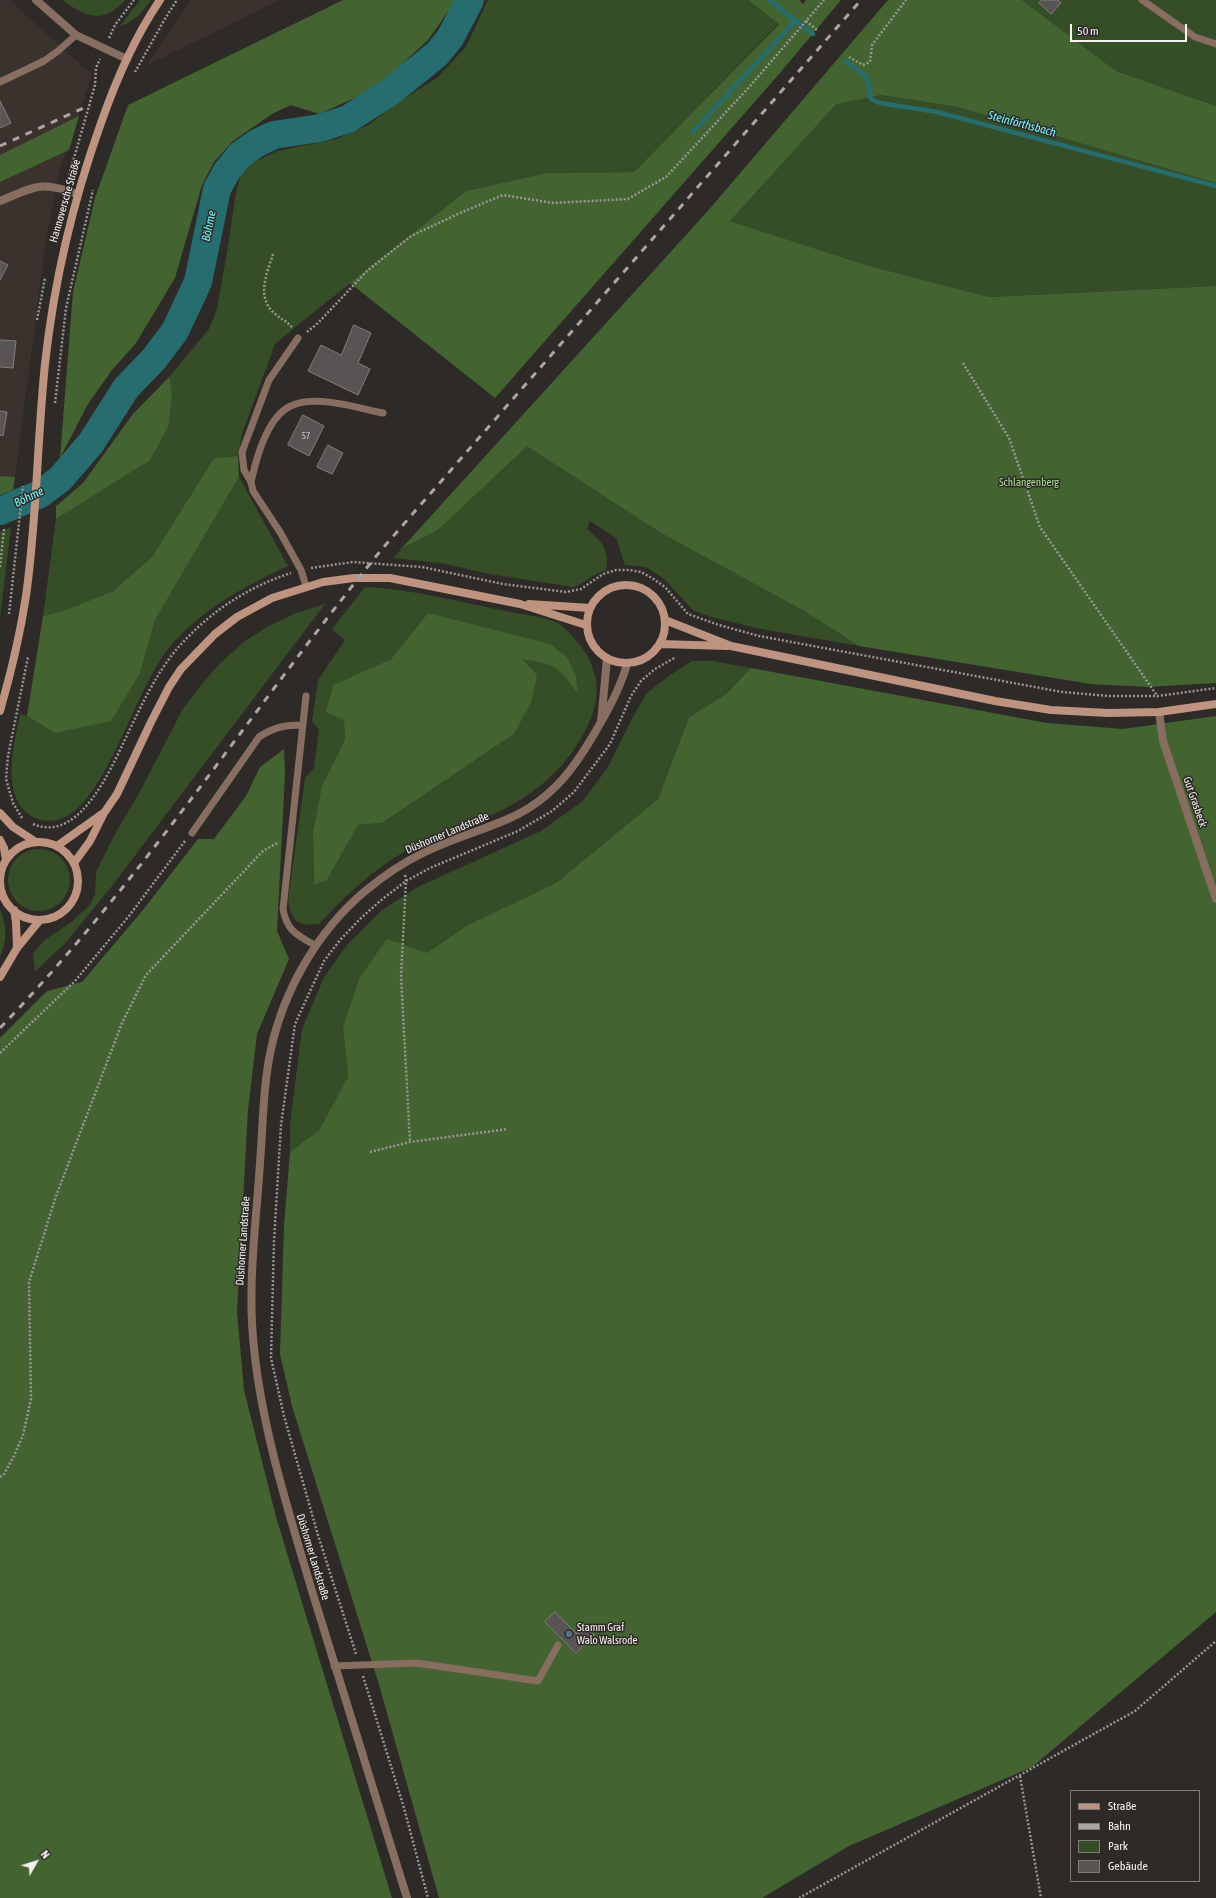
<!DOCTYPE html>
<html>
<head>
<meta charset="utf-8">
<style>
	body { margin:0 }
	#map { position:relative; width:1216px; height:1898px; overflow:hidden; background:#2e2a28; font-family:"Asap Condensed",sans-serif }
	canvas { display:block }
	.legend { position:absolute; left:1070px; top:1790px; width:130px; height:92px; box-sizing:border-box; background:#2e2a28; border:1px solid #7e7a78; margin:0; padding:5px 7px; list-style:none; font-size:12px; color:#f5f2f1 }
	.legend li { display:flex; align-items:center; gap:8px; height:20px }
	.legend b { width:20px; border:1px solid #7e7a78 }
	.north { position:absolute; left:16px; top:1842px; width:40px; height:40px; -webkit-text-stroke:3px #2e2a28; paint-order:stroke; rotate:51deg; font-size:11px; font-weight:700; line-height:16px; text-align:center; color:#f5f2f1 }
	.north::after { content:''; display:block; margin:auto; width:14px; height:18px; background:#f5f2f1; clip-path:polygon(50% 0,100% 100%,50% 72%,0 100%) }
	.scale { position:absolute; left:1070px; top:24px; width:117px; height:18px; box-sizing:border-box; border:2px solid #f5f2f1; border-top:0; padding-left:5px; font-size:12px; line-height:14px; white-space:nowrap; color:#f5f2f1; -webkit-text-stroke:3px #2e2a28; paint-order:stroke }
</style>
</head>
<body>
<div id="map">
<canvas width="1216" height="1898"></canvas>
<ul class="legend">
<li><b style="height:5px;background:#be937f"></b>Straße</li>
<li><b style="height:5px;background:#aaa6a5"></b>Bahn</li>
<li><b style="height:11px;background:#354e27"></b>Park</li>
<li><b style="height:11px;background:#585453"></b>Gebäude</li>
</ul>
<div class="north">N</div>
<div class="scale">50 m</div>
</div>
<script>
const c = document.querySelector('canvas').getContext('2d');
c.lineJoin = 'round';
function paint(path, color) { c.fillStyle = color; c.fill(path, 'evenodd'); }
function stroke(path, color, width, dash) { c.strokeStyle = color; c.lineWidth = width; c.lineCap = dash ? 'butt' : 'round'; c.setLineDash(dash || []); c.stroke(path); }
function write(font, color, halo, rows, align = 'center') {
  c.font = font + ' "Asap Condensed",sans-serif'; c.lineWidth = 3; c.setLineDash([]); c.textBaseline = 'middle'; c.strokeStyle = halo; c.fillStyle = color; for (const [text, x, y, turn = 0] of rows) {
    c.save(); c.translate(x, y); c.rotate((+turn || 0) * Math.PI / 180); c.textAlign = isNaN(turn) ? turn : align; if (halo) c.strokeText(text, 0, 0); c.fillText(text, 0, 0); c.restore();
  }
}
paint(new Path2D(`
	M0 0H9L92 75 59 173 46 239 15 477 0 476Z
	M191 0H279L146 66Z`), '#3b322d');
paint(new Path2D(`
	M62 0H125C103 25 86 17 62 0Z
	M140 0H151C143 11 134 23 120 26Z
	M488 0H748L779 23 634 172 546 173 466 191 299 324 275 344 242 434 238 456 214 458 152 557 113 591 66 610 43 616 56 519 68 511 169 382V377L209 329 217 309 228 246 236 192 240 177 251 164 277 151 336 139 370 124 394 105 437 78 466 47Z
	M1022 0H1216V106L1116 71Z
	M881 95 957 107 1216 183V286L989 297 866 265 730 221 836 103Z
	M527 445 661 533 806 612 859 646 761 629 711 617 693 610 663 578 646 567 625 565 616 538 590 521 587 529C602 541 610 550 606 570 593 573 585 584 573 587L489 574 441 563 393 558 401 549 438 530Z
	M239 477 288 566C245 586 200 610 169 648 136 687 107 800 63 818 53 822 41 822 31 816 0 795 14 745 20 714L27 716 55 733 140 673 155 620Z
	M11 527 0 618V532Z
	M365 587C411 589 456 601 501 610 518 614 540 616 556 622 565 626 582 646 587 655 600 681 600 701 587 727 570 763 540 791 504 809 472 825 436 834 404 852 371 871 345 896 319 924 297 926 292 922 288 900L305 778 314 768 319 729 312 722 318 680 345 640 332 629ZM428 613 568 658 576 676 577 693 564 674 552 664 522 658 514 734 382 823 358 825 327 880 314 885 313 832 322 785 345 740 344 720 333 685 391 659Z
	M325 604 112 886 67 941 35 972 33 953 46 939 69 924 90 905 95 894 96 872 116 832 138 795 183 709 201 685 219 664 245 641 269 626 296 613Z
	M692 661H713L751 668 726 694 689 717 658 799 556 883 466 926 427 953 343 1027 348 1077 319 1130 290 1152V1124L302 1029 324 977 347 945 382 910 418 887 541 831 583 801 608 767 634 715 647 693 670 675Z
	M8 880a31 31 0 1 1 62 0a31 31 0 1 1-62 0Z
	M0 910C7 925 7 941 0 957Z`), '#354e27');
paint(new Path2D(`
	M343 0H456L428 40 388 77 357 97 319 114 291 105 272 114 233 141 214 162 202 185 175 278 136 343 112 370 88 404 60 458 73 292 95 198 128 105Z
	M748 0H799L803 4 806 0H841L780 73 495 398 350 283 466 191 546 173 634 172 779 24Z
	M888 0H1022L1116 71 1216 106V183L957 107 881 95 836 104 730 221 866 265 989 297 1216 286V683L1147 687 1091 684 859 646 806 612 661 533 527 446 438 530 401 549 706 213Z
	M79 116 69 150 0 182V155Z
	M169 377 172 395 168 427 150 460 56 519V506L83 483 133 414Z
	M238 456 239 477 155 620 140 673 111 721 55 733 27 716 43 616 66 610 113 591 152 557 214 458Z
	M0 476 15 477 13 490 0 495Z
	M428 613 550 644 568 658 576 676 578 694C558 666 556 664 522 659L537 675 532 700 514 734 382 823 358 825 327 880 314 885 313 832 322 785 345 740 344 720 326 712 333 685 391 659Z
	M751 668 1047 723 1123 729 1216 716V1612L1032 1767 849 1846 762 1898H439L380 1688 292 1406 280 1354 284 1226 290 1152 319 1130 348 1077 343 1027 360 977 387 939 427 953 466 926 556 883 658 799 689 717 726 694Z
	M284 749 285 774 277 931 289 959 257 1034 248 1110 237 1311 244 1390 276 1517 392 1898H0V1038L47 991 82 982 143 910 198 839H214L246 796 260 767Z`), '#436431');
stroke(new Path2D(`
	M769 0 813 34
	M845 61 867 77 871 99 880 103 937 112 1216 186
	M693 132 795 21`), '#256d6f', 4.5);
stroke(new Path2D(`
	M0 511 40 494 60 479 91 443 126 388 154 359 175 331 198 282 217 189 227 171 240 155 257 143 274 135 320 128 348 119 390 92 437 54 450 38 470 0`), '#256d6f', 28);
const building = new Path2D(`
	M1042 0H1058L1061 3 1051 14 1039 3Z
	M0 101 11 123 0 128Z
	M0 261 8 265 0 280Z
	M354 325 371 333 358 363 370 369 358 395 308 371 321 345 341 355Z
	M0 340 16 341 13 368 0 367Z
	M0 411 7 412 3 436 0 435Z
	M303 415 324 426 309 456 288 445Z
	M328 445 343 453 332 474 317 467Z
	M555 1612 577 1634 586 1626 594 1635 576 1653 545 1622Z`);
paint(building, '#585453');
stroke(building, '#827e7c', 1);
stroke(new Path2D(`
	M806 21 817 30
	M109 38 115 25 134 0
	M849 57 863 65 870 62 872 45 906 0
	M135 72 166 17 177 0
	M68 179 95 85 96 68 100 59
	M273 254C267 273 256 297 274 313 280 319 288 321 293 329
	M37 320 45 278
	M307 332 318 323 367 271 411 236 460 213 503 195 553 203 628 199 666 177 751 85 824 0
	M963 363 1009 438 1040 527 1158 697
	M55 403 66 308 93 190
	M0 567 4 529
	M311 568 353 562 422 567 503 584 566 592 581 589 603 574 616 570H629L641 572 652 578 665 587 688 614 719 625 759 636 1062 692 1109 696H1158L1216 688
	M9 614 23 486
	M22 818 13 803 6 779 8 756 28 657
	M33 824C82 845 114 761 130 729 143 702 157 673 176 650 207 614 245 588 291 573
	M405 875 406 881 401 976 410 1142
	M0 1053 75 981 129 916 185 841
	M370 1152 410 1142 508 1129
	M0 1477 4 1474 14 1456 23 1435 31 1399 29 1282 56 1196 122 1023 146 975 263 851 279 842
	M356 1654 318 1535 284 1416 271 1358 274 1241 281 1125 295 1024 324 961 340 940 361 918 380 901 406 881 430 868 518 831 552 811 574 792 610 744 631 696 641 681 655 669 676 657
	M363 1676 404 1808 428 1898
	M1020 1776 1041 1898
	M799 1898 1135 1711 1216 1641`), '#9a9695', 2.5, [2, 2]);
stroke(new Path2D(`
	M1142 0 1195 37 1216 44
	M0 82 44 61 58 51 76 35
	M298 338 269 380 242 452 244 470 251 482 253 491 280 532 301 570 306 586
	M251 482C256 459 268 414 293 405 318 395 358 408 383 413
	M306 696 283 909C287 932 298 935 316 946
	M192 833 259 737C274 727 285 725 303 725
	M334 1666 417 1663 538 1681 558 1645`), '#886e61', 7);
stroke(new Path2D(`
	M0 201C35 187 40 180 77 194
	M1159 712 1163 741 1216 899`), '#886e61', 8);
stroke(new Path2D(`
	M36 0 76 35 127 59
	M601 722 607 659
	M407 1898C375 1796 343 1694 312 1591 289 1513 262 1429 254 1348 247 1286 256 1225 260 1163 263 1125 263 1086 271 1049 284 990 317 932 364 892 382 877 402 863 423 853 451 839 481 831 510 818 555 798 578 763 601 722 612 703 621 686 627 664`), '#886e61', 8);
stroke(new Path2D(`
	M587 624a39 39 0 1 1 78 0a39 39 0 1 1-78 0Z
	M529 604 590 608
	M665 620 731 646 995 701 1051 710 1108 713 1159 712 1216 704
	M660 644 727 646
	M0 711C11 673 20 635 26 596 37 519 37 441 45 364 54 281 73 201 101 123 116 80 134 38 160 0
	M0 813 13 827 36 842
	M0 840 4 848 6 860
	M0 881a39 39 0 1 1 78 0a39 39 0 1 1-78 0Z
	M57 846 102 814
	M74 863 90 841 104 813 117 794 151 722 169 687 181 669 215 634 237 617 272 598 323 582 354 578H390L520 604 586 625
	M14 910 16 922 17 948
	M0 977 17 948 40 920`), '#be937f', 8);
stroke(new Path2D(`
	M0 146 90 105
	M0 1028C143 880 253 707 382 549L861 0`), '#aaa6a5', 3, [7, 7]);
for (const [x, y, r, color] of [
	[569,1634,4,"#5c6f8a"]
]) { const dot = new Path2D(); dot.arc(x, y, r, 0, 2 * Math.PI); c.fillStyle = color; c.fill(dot); stroke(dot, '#2e2a28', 1.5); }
write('9px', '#cecaca', null, [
	["57",306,436]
]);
write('11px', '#f5f2f1', '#2e2a28', [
	["Hannoversche Straße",65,201,-74],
	["Gut Grasbeck",1195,802,71],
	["Düshorner Landstraße",447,833,-23],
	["Düshorner Landstraße",243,1241,-86],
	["Düshorner Landstraße",313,1557,73]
]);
write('11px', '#a8dc8e', '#2e2a28', [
	["Schlangenberg",1029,483]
]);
write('11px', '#f5f2f1', '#2e2a28', [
	["Stamm Graf",577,1628],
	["Walo Walsrode",577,1641]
], 'left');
write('italic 12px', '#72f8fb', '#2e2a28', [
	["Steinförthsbach",1022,124,15],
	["Böhme",209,226,-78],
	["Böhme",29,497,-26]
]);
</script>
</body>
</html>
